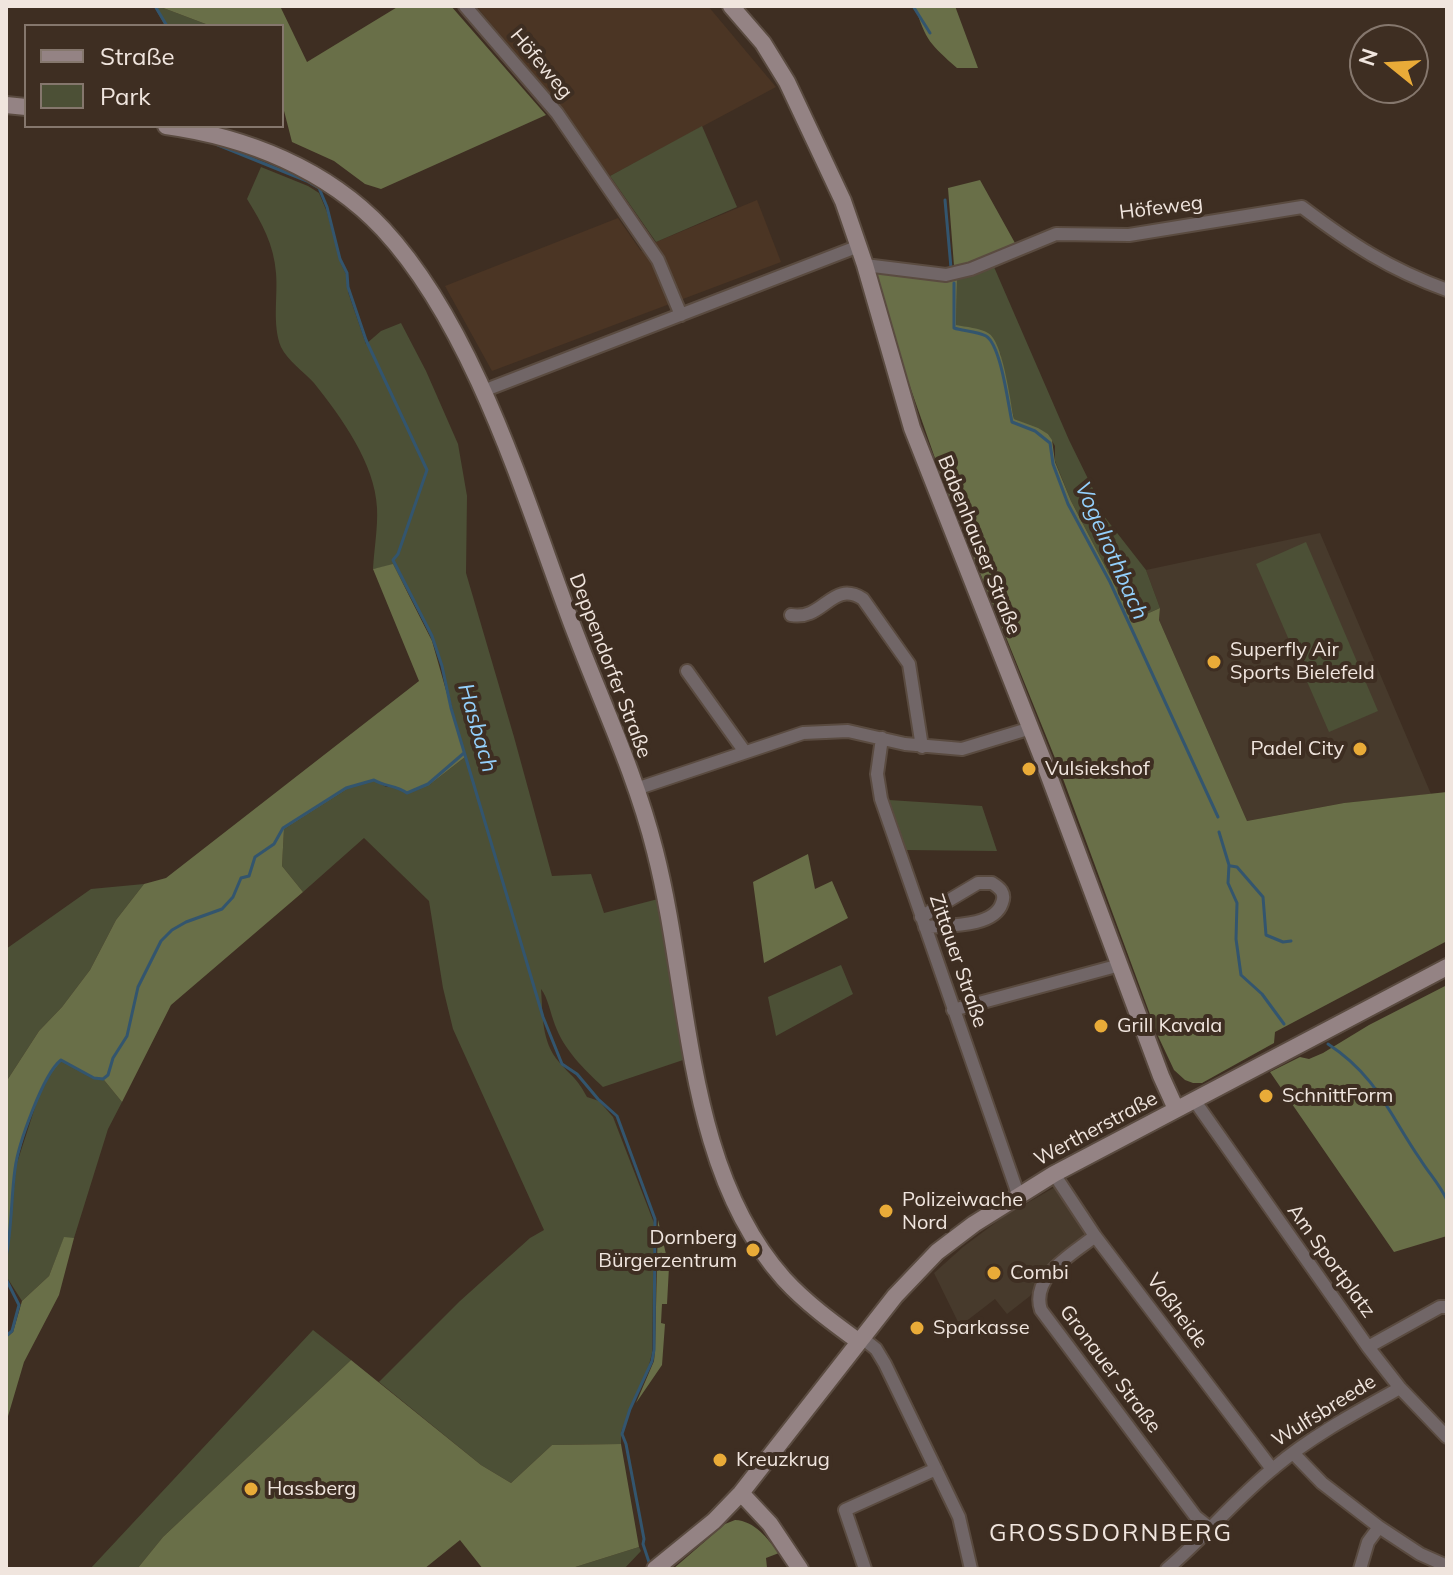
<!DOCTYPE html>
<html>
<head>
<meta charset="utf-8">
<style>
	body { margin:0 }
	#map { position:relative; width:1453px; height:1575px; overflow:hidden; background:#3e2e22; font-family:Mulish,sans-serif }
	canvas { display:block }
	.frame { position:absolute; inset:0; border:8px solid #f0e5de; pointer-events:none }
	.legend { position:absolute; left:24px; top:24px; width:260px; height:104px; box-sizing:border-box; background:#3e2e22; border:2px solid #85776d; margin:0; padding:10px 14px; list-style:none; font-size:24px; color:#f0e5de }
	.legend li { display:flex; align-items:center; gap:16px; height:40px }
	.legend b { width:40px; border:2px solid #85776d }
	.north { position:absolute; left:1349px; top:24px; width:80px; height:80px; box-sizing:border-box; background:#3e2e22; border:2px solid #85776d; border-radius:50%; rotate:288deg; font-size:22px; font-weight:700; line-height:32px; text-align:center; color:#f0e5de }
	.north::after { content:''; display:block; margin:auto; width:28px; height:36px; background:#e9ab38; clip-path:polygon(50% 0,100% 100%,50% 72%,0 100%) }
</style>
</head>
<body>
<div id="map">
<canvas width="1453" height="1575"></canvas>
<div class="frame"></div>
<ul class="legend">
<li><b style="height:10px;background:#948384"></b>Straße</li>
<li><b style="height:22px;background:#4c5036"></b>Park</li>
</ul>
<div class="north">N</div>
</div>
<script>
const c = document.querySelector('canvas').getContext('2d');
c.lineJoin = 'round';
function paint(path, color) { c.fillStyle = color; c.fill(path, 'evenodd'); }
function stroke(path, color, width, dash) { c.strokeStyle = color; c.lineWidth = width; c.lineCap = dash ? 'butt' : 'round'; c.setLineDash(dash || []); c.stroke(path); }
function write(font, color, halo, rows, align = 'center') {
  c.font = font + ' Mulish,sans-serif'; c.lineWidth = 8; c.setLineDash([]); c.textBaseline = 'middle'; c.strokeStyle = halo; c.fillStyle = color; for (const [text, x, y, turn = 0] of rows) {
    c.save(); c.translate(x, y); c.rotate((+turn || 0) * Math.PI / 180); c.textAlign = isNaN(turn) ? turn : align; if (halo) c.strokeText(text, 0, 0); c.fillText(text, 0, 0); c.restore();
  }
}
paint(new Path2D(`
	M1320 533 1431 794 1344 803 1247 821 1159 620 1160 608 1146 570Z
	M1055 1187 1084 1233 1083 1237 1049 1266 1030 1296 1007 1314 995 1299 960 1326 934 1273 963 1247 1003 1217Z`), '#473a2c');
paint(new Path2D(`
	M476 6H708L776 87 610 176 559 105Z
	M757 200 781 262 492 371 445 286 618 218 641 251 656 242Z`), '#4b3524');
paint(new Path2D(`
	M154 6H158L211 26H165Z
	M702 126 737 207 656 242 610 176Z
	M261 167 308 186 319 193 327 212 341 264 348 278V292L366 344 381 331 401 323 426 371 458 444 467 496 466 573 514 737 552 876 591 874 604 913 658 899 686 1059 603 1087C584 1069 564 1050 555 1025 550 1012 548 998 541 989 543 1015 541 1041 559 1062 572 1077 577 1078 587 1097L599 1101 613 1117 654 1223 652 1353 649 1365 621 1432V1444L552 1445 511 1483 481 1465 379 1382 460 1301 530 1238 544 1230 453 1029 443 988 429 901 364 838 303 892 282 866 284 829 347 789 375 780 386 787 429 785 465 757C453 719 448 679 433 643 422 616 406 590 393 565L373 569C374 549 378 528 377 508 375 463 341 417 314 383 304 372 287 360 281 347 272 324 278 297 276 273 274 245 262 223 247 199Z
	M994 267 1069 440 1095 493 1100 511 1146 570 1160 608 1133 620 1071 501 1055 461V446L1048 434 1014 419 1000 353 956 325 957 280Z
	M1306 542 1378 711 1329 732 1256 564Z
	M889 800 982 806 997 851 906 850Z
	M144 884 116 920 90 970 62 1007 39 1031 6 1082V949L91 889Z
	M841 965 853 994 776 1036 768 997Z
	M62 1061 94 1078 104 1080 122 1102 108 1129 74 1238H64L49 1276 22 1301 6 1276 16 1166 38 1098 55 1066Z
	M313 1330 351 1360 163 1537 137 1569H90Z
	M639 1547 641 1551 624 1569H569Z`), '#4c5036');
paint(new Path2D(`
	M158 6H280L307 62 399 6H451L546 115 381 189 365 184 334 161 292 142 282 103V26H211Z
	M915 6H955L978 68H957C930 44 926 41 915 6Z
	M980 180 1015 243 971 264 954 266 948 188Z
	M882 271 912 278 957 280 956 325C966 327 980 328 988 333 1003 341 1010 401 1014 419L1038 428 1048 434 1052 440 1055 462 1071 501 1133 620 1160 608 1159 620 1247 821 1344 803 1447 792V941L1275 1032 1274 1043 1202 1083H1193L1185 1080 1174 1070 1158 1036 1059 768 944 484 907 378 877 274Z
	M393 564 432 641 465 757 429 785 408 793C397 786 387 787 375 780L347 789 284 829 282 866 303 892 171 1005 122 1102 104 1080 94 1078 62 1061C44 1073 19 1146 16 1169 12 1194 11 1220 9 1245L6 1257V1082L39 1031 62 1007 90 970 116 920 144 884 166 878 419 681 373 569Z
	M808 854 815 889 832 881 848 918 764 963 753 882Z
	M1447 985V1236L1394 1252 1270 1072 1300 1057 1309 1059 1323 1053 1369 1025Z
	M658 1220 669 1267 667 1304H662L661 1323 665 1324 662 1365 636 1403 654 1361 655 1350Z
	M64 1237 74 1238 59 1295 24 1362 6 1423V1338L13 1332 22 1301 49 1276Z
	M351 1360 481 1465 511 1483 552 1445 621 1444 639 1547 569 1569H483L460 1540 424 1569H137L163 1537Z
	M735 1520C755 1521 767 1538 779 1553L766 1558 767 1568 673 1569 725 1524Z`), '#696f48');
stroke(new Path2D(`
	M155 6 167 26
	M913 6 930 33
	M218 145 307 181 319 188 327 207 340 259 347 273 348 287 366 340 427 470 398 554 393 560 432 636 442 666 451 708 543 1017 562 1064 577 1074 598 1099 617 1116 655 1219 654 1350 652 1361 630 1409 622 1434 626 1444 644 1539 643 1544 650 1565
	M945 200 951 268
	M954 283V328C963 331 977 331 986 336 1001 345 1008 404 1012 422L1035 431 1050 443 1053 464 1068 504 1110 582 1218 817
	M1219 832 1229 865 1228 883 1237 903 1236 939 1241 975 1262 994 1284 1024
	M1231 866 1237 867 1263 897 1266 935 1283 942 1291 941
	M1328 1044C1377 1076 1389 1114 1420 1159 1430 1175 1438 1182 1447 1200
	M6 1257C12 1228 11 1198 15 1169 18 1145 43 1074 61 1060L94 1078 103 1079 108 1075 113 1058 127 1036 138 987 161 941 172 930 186 922 222 909 233 897 241 878 249 876 255 857 274 844 283 828 346 788 374 780C386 787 396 785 407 793L428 784 464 753
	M6 1279 19 1305 12 1331 6 1336`), '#33556e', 3);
const street = new Path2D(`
	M465 6 557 113 658 260 681 315
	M865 265 946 275 971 269 1056 234 1129 235 1302 207C1351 244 1389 269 1447 290
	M483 391 859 246
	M791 615C824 621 832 579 863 599L909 664 922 747
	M687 671 745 752
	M882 738 877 774 881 799 1018 1194
	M636 789 803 733 848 731 905 744 962 749 1031 728
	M921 917 978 883H992C1000 888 1006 893 1002 903 994 928 946 925 925 927
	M953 1010 1120 965
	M1194 1100 1368 1347 1400 1388 1447 1437
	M1054 1174 1095 1236 1272 1469
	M1095 1236C1073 1254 1030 1276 1041 1310L1196 1517 1210 1528
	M861 1337 876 1349 885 1364 959 1517 971 1569
	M1368 1347 1440 1307H1447
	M1293 1453 1322 1483 1379 1527 1368 1542 1360 1569
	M1379 1527 1420 1554 1447 1566
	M865 1569 845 1510 936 1469
	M1167 1569C1205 1537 1236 1498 1275 1467 1313 1435 1357 1412 1400 1388`);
const secondary = new Path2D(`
	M731 6 763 43 787 82 843 201 865 265 912 428 1043 760 1161 1076 1176 1109
	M6 105 26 107
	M166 126C246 137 327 169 383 229 472 325 521 486 566 608 595 689 634 767 655 851 691 991 684 1167 784 1279 806 1303 832 1322 858 1341
	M741 1493 770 1524 800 1569
	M655 1569 714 1521 741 1493 895 1296 937 1252 974 1224 1054 1174 1447 967`);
stroke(street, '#5a4b40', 16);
stroke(secondary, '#5a4b40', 20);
stroke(street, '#716667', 12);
stroke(secondary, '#948384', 16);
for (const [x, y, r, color] of [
	[1214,662,8,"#e9ab38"],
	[1360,749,8,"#e9ab38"],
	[1029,769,8,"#e9ab38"],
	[1101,1026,8,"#e9ab38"],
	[1266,1096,8,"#e9ab38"],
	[886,1211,8,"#e9ab38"],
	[753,1250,8,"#e9ab38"],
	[994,1273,8,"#e9ab38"],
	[917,1328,8,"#e9ab38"],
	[720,1460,8,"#e9ab38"],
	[251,1489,8,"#e9ab38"]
]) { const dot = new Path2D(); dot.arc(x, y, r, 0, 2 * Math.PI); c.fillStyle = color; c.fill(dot); stroke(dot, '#3e2e22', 3); }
write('20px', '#f0e5de', '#3e2e22', [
	["Höfeweg",541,64,50],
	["Höfeweg",1161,208,-7],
	["Babenhauser Straße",979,545,68],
	["Deppendorfer Straße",610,666,69],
	["Zittauer Straße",958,961,71],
	["Wertherstraße",1096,1129,-28],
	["Am Sportplatz",1331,1261,54],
	["Voßheide",1177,1311,53],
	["Gronauer Straße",1110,1369,53],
	["Wulfsbreede",1324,1411,-32]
]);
write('20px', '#f0e5de', '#3e2e22', [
	["Superfly Air",1230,650],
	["Sports Bielefeld",1230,673],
	["Padel City",1344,749,"right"],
	["Vulsiekshof",1045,769],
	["Grill Kavala",1117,1026],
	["SchnittForm",1282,1096],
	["Polizeiwache",902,1200],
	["Nord",902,1223],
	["Dornberg",737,1238,"right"],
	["Bürgerzentrum",737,1261,"right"],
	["Combi",1010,1273],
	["Sparkasse",933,1328],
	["Kreuzkrug",736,1460],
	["Hassberg",267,1489]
], 'left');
write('italic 22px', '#94d0fc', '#3e2e22', [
	["Vogelrothbach",1111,551,66],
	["Hasbach",477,728,74]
]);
c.letterSpacing = '2px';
write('24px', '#f0e5de', '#3e2e22', [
	["GROSSDORNBERG",1111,1534]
]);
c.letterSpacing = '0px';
</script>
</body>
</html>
